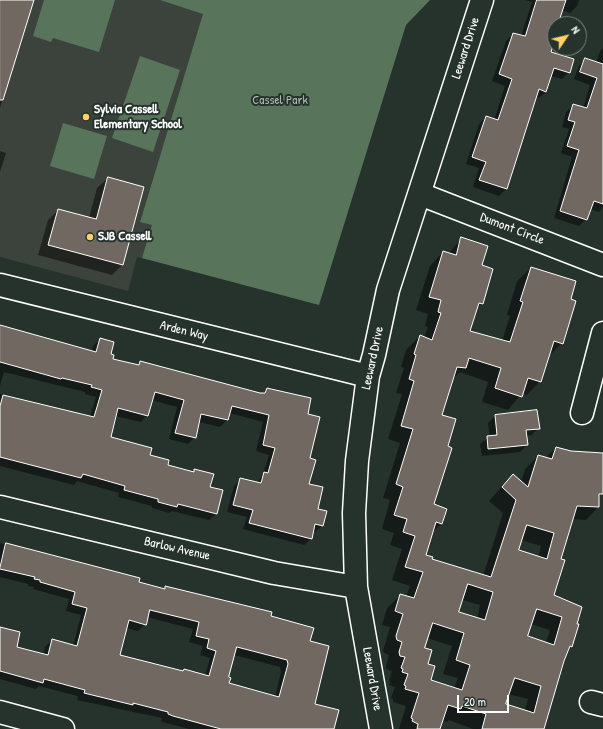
<!DOCTYPE html>
<html>
<head>
<meta charset="utf-8">
<style>
	body { margin:0 }
	#map { position:relative; width:603px; height:729px; overflow:hidden; background:#26332d; font-family:"Patrick Hand",sans-serif }
	canvas { display:block }
	.north { position:absolute; left:547px; top:16px; width:40px; height:40px; box-sizing:border-box; background:#26332d; border:1px solid #7d8581; border-radius:50%; rotate:55deg; font-size:11px; font-weight:700; line-height:16px; text-align:center; color:#fff }
	.north::after { content:''; display:block; margin:auto; width:14px; height:18px; background:#ffd166; clip-path:polygon(50% 0,100% 100%,50% 72%,0 100%) }
	.scale { position:absolute; left:457px; top:695px; width:52px; height:18px; box-sizing:border-box; border:2px solid #fff; border-top:0; padding-left:5px; font-size:12px; line-height:14px; white-space:nowrap; color:#fff; -webkit-text-stroke:3px #26332d; paint-order:stroke }
</style>
</head>
<body>
<div id="map">
<canvas width="603" height="729"></canvas>
<div class="north">N</div>
<div class="scale">20 m</div>
</div>
<script>
const c = document.querySelector('canvas').getContext('2d');
c.lineJoin = 'round';
function paint(path, color) { c.fillStyle = color; c.fill(path, 'evenodd'); }
function stroke(path, color, width, dash) { c.strokeStyle = color; c.lineWidth = width; c.lineCap = dash ? 'butt' : 'round'; c.setLineDash(dash || []); c.stroke(path); }
function write(font, color, halo, rows, align = 'center') {
  c.font = font + ' "Patrick Hand",sans-serif'; c.lineWidth = 4; c.setLineDash([]); c.textBaseline = 'middle'; c.strokeStyle = halo; c.fillStyle = color; for (const [text, x, y, turn = 0] of rows) {
    c.save(); c.translate(x, y); c.rotate((+turn || 0) * Math.PI / 180); c.textAlign = isNaN(turn) ? turn : align; if (halo) c.strokeText(text, 0, 0); c.fillText(text, 0, 0); c.restore();
  }
}
paint(new Path2D(`
	M0 0H160L204 13 140 221 152 224 169 265 137 257 128 291 0 257Z`), '#3c433d');
paint(new Path2D(`
	M44 0H115L99 52 53 38 51 42 33 36Z
	M160 0H430L406 25 319 305 142 258 152 225 140 222 203 14Z
	M140 56 180 70 153 152 112 138Z
	M63 123 107 136 94 179 50 166Z`), '#58755c');
paint(new Path2D(`
	M0 0H33L0 108Z
	M525 0H579L577 6 570 13 562 10 558 24H555V34L549 53 569 72 562 79 551 76 546 92 539 98 535 97 506 189 499 196 473 187 479 168 466 164 479 124 486 117 494 120 505 86 492 81 506 41 513 34 521 36 532 2Z
	M603 48V207L599 212 590 209 586 219 579 226 554 218 572 157 561 153 569 129 562 127 566 112 573 105 583 108 590 85 574 79 579 66 586 59 596 63 600 51Z
	M0 151 6 153 0 172Z
	M108 178 122 265 112 275 38 255 48 220 58 210 89 218 97 188Z
	M462 238 481 266 482 303 476 309 469 332 502 341 510 316 507 315 517 281 531 268 569 300 562 343 548 357 540 381 527 395 522 393 508 410 482 402 488 382 460 372 452 380 441 416 433 504 441 524 431 534 424 555 431 560 483 576 503 513 489 501 500 489 513 475 521 482 525 469 538 456 545 458 556 448 570 452 602 454 599 506 586 520 572 519 560 559 553 595 581 607 571 646 567 651 542 729H473L449 720 447 722 442 720 439 729H399L406 706 393 702V699L391 698 395 687 389 685 391 682H389L392 671 386 669V666L389 655 384 653 383 651 390 627 382 625 387 608 401 595 406 597 410 586 392 580 402 549 390 545 394 533 382 529 390 500 383 498 400 443 388 439 402 394 396 393 404 368 401 367 406 350 420 336 424 338 428 327 425 326 428 314 416 310 430 266 443 252 448 254ZM521 540 541 546 538 558 517 551ZM462 600 480 605 477 619 458 613ZM531 624 550 630 546 643 527 637ZM427 638 452 646 443 674 458 678 454 688 429 681 423 649ZM508 694 528 699 525 711 505 704Z
	M0 327 92 351 93 346 100 339 112 359 137 366 140 362 262 394 267 389 307 414 308 484 322 526 315 532H313L311 539 304 545 243 529 247 517 227 512 234 486 241 479 257 483 263 474 269 455 256 451 263 422 229 413 227 420 220 427 199 422 195 437 188 444 169 439 177 407 152 400 147 415 141 422 115 416 110 438 167 466 192 473 195 470 209 487 216 514 209 520 172 511 169 513 152 508V506L118 497 119 493 77 481 74 485 0 466V394L90 417 96 397 85 394V392L4 372 0 386Z
	M537 412 538 428 532 435 526 436 527 445 520 452 482 456 480 444 490 437 488 423 495 416Z
	M0 543 95 569 137 583 164 590 166 588 270 617 309 642 314 705 333 729H189L166 723 161 721 162 718 77 700 78 696 39 686 36 689 0 679V628L15 647 43 655 45 647 52 640 73 646 81 615 66 611 69 599 33 589 34 587 28 586V584L0 577ZM147 617 193 629 189 642 203 646 200 655 210 658 205 676 182 672 119 656 126 628 138 631 145 624ZM234 655 280 667 281 672 275 697 228 684V678Z`), '#0007');
const building = new Path2D(`
	M0 0H34L3 100H0Z
	M537 0H566L558 24H555V39L551 52 574 59 570 73 554 68 546 92 539 89 507 189 479 180 486 162 472 157 486 116 498 120 512 79 499 74 513 33 525 36Z
	M585 58 603 64V204L594 201 587 220 560 211 579 150 567 146 575 122 568 120 573 104 587 108 597 78 580 72Z
	M108 177 144 187 123 265 48 245 58 209 96 219Z
	M461 237 488 246 482 265 493 269 483 304 479 303 470 331 510 342 523 302 520 301 531 267 576 281 571 299 576 301 563 344 554 341 541 382 528 378 522 397 495 388 501 368 469 358 466 368 457 367 442 415 456 419 448 446 452 448 434 504 447 509 442 524 436 522 426 555 433 557 432 559 491 577 516 500 502 487 513 474 528 487 538 455 552 459 556 447 571 451 603 453V494H599V507L577 506 561 559 565 560 554 595 582 607 577 624H579L572 647 570 646 564 661 544 729H482L486 714 462 706 461 709 448 705 440 729H417L418 724 412 721 413 719 411 718 419 693 405 689 406 686 404 685 408 674 402 672 403 669 401 668 405 657 400 656 399 652 402 642 397 640 396 636 403 614 395 611 400 594 414 598 423 572 405 567 415 536 403 532 407 519 394 515 403 487 396 484 413 429 401 426 414 381 409 379 416 355 414 354 420 335 432 340 441 313 438 312 441 300 429 297 443 251 456 255ZM527 525 554 533 547 559 519 550ZM468 584 493 592 485 620 459 612ZM537 609 562 617 554 645 528 636ZM433 623 464 633 456 660 470 665 462 690 431 680 435 666 428 664 432 650 425 648ZM515 678 541 686 534 713 506 704Z
	M0 325 96 352 100 338 114 342 111 354 114 355 113 359 139 365 140 361 260 393H265L267 388 271 389 311 398 308 414 320 417 310 458 316 460 309 484 323 487 318 509 327 511 323 526 315 524 312 539 249 523 253 510 233 505 240 478 261 483 264 472 268 473 275 448 263 445 269 415 232 406 228 420 201 414 196 438 175 433 184 400 155 392 148 416 118 408 111 437 152 448 150 455 169 460 168 465 194 472V469L214 474 210 487 223 490 217 514 178 504 177 507 158 502V499L124 490 125 486 83 474 81 478 0 457V406L3 395 94 417 102 390 91 387 92 385 62 378 61 379 0 362Z
	M537 410 540 429 526 430 528 445 488 449 487 436 497 435 495 415Z
	M6 543 140 578 139 582 165 589V586L272 612 271 616 314 628 310 641 329 646 315 704 339 710 334 729H221L173 716 168 714V712L133 703V705L84 693 85 690 44 679 43 683 0 671V627L20 632 17 647 48 655 52 639 77 646 87 608 72 604 75 592 40 582V580L34 579 35 577 0 569ZM150 610 199 622 196 636 209 639 207 648 216 651 209 676 184 669 183 671 120 655 129 620 146 625ZM237 647 287 660 288 664 279 697 229 683 231 678 229 677Z`);
paint(building, '#706861');
stroke(building, '#fff', 1);
const minor = new Path2D(`
	M420 194 603 265
	M0 285 368 376
	M582 413 603 333
	M0 507 274 573 356 587
	M591 702 603 705
	M0 712 63 729
	M381 729 356 587 354 513 357 461 368 376 374 355 388 290 482 0`);
stroke(minor, '#fff', 25);
stroke(minor, '#26332d', 22);
for (const [x, y, r, color] of [
	[86,117,4,"#ffd166"],
	[90,237,4,"#ffd166"]
]) { const dot = new Path2D(); dot.arc(x, y, r, 0, 2 * Math.PI); c.fillStyle = color; c.fill(dot); stroke(dot, '#26332d', 1.5); }
write('13px', '#fff', '#26332d', [
	["Leeward Drive",466,48,-72],
	["Dumont Circle",512,229,21],
	["Arden Way",184,331,14],
	["Leeward Drive",373,358,-78],
	["Barlow Avenue",177,549,13],
	["Leeward Drive",372,679,80]
]);
write('13px', '#acbaae', '#26332d', [
	["Cassel Park",280,101]
]);
write('bold 13px', '#fff', '#26332d', [
	["Sylvia Cassell",94,110],
	["Elementary School",94,125],
	["SJB Cassell",98,237]
], 'left');
</script>
</body>
</html>
